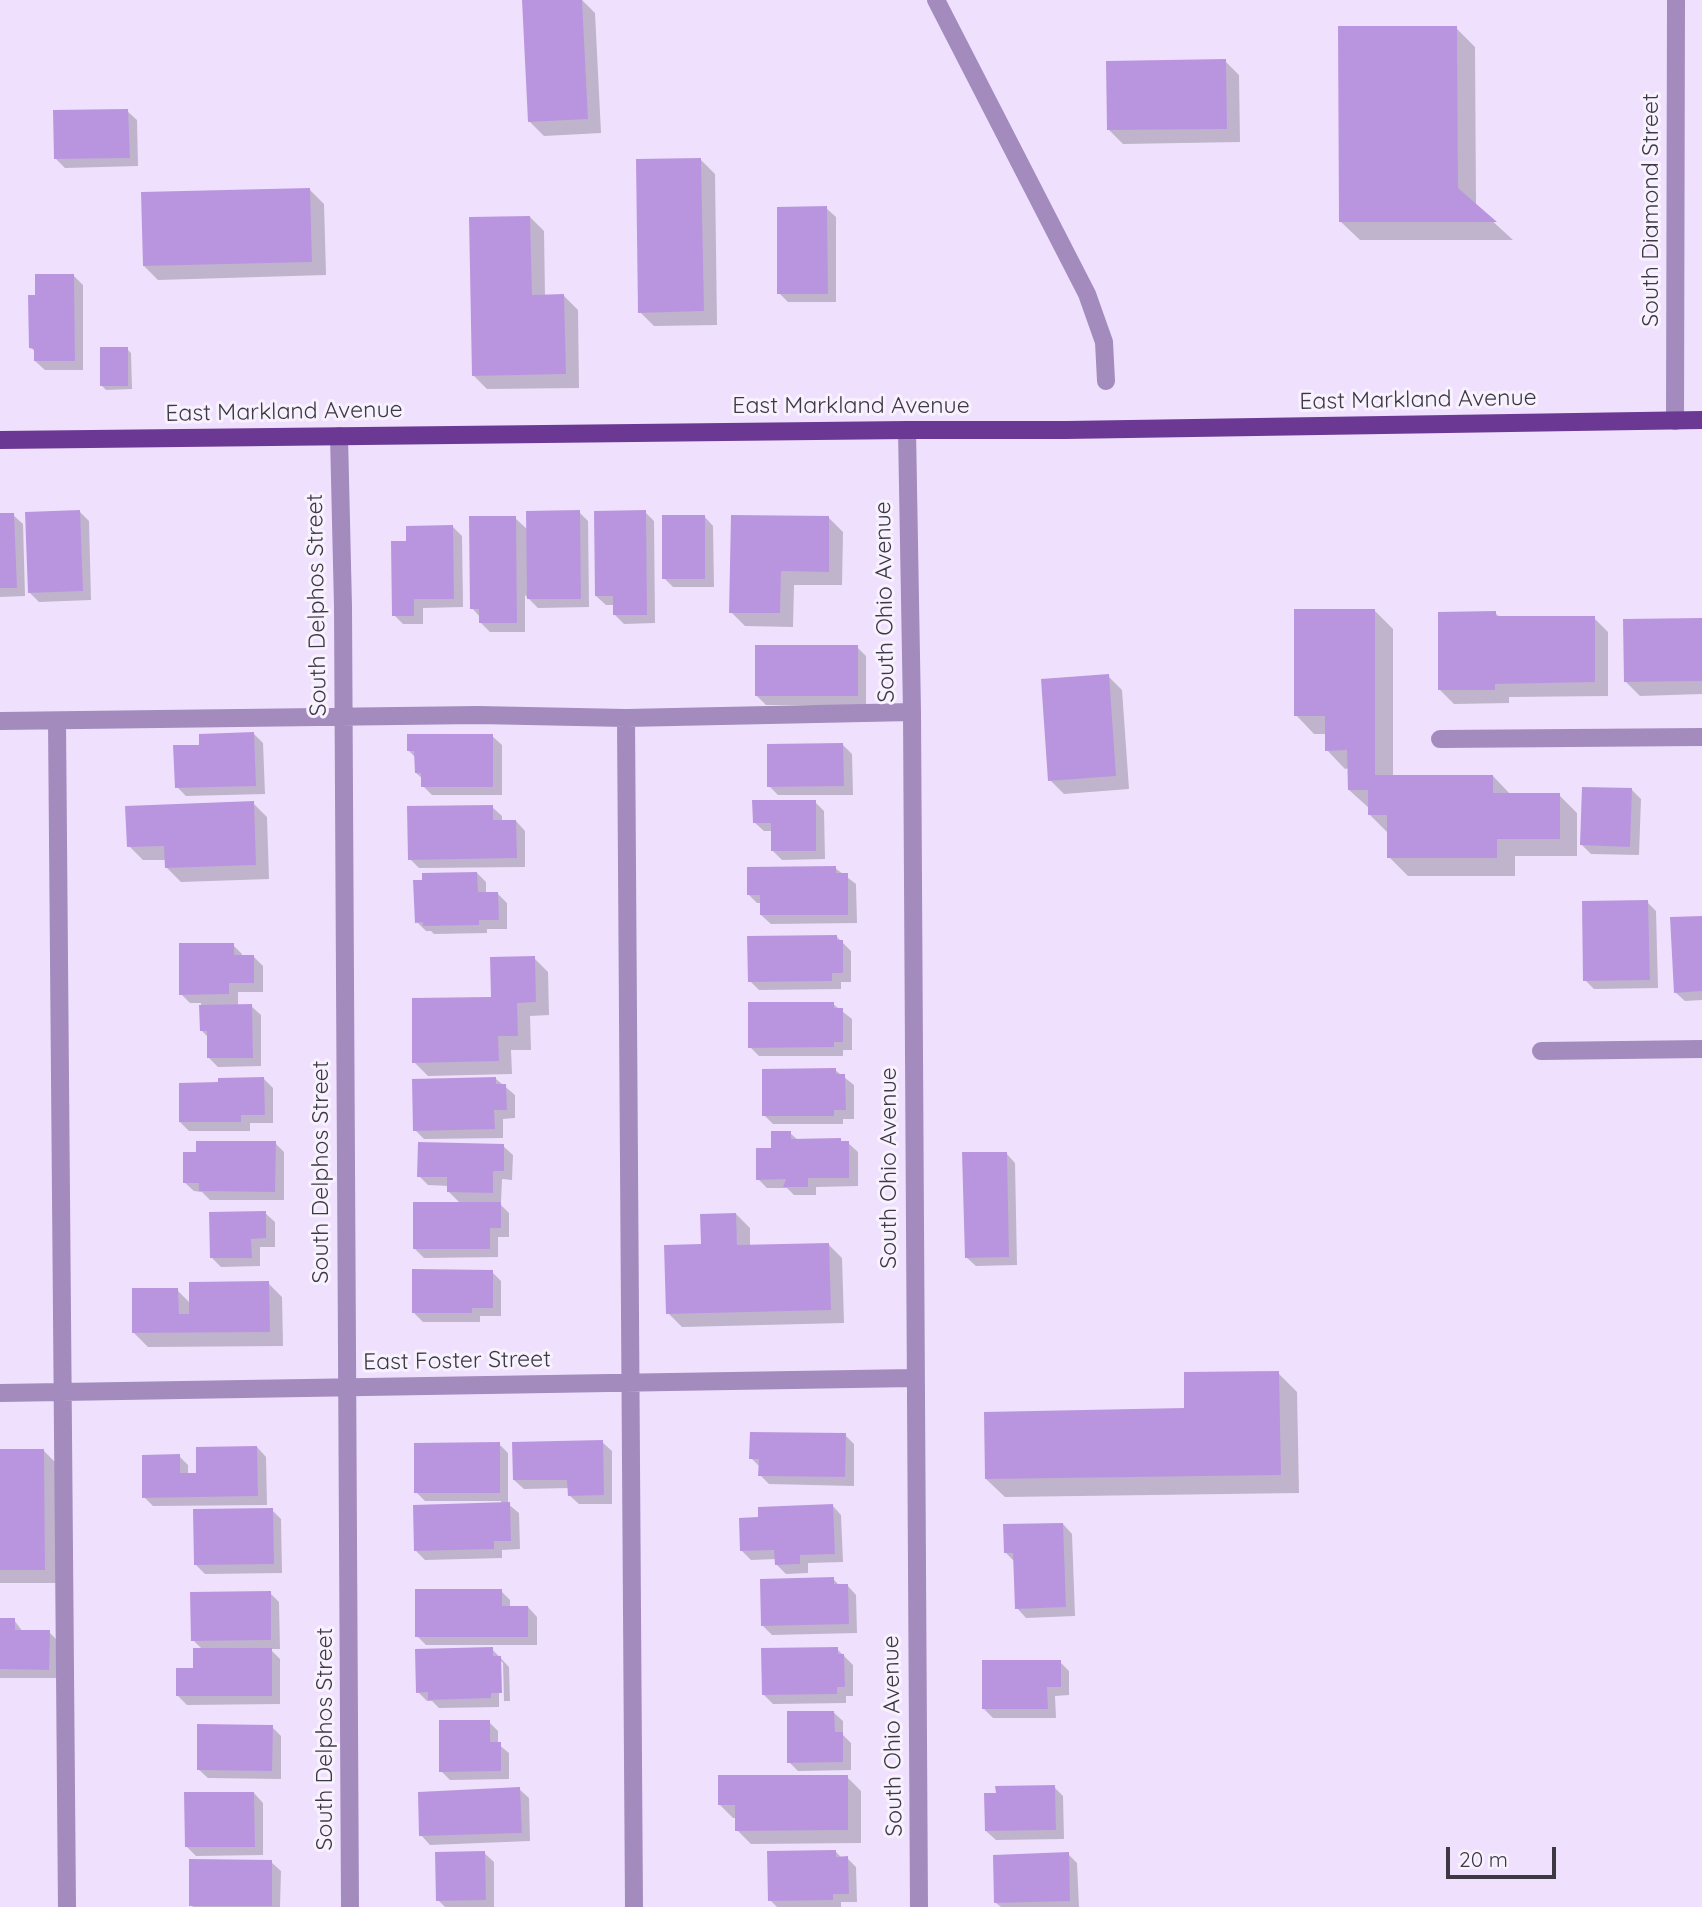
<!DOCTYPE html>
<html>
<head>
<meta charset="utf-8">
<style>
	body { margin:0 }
	#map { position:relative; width:1702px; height:1907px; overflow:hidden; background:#efe1fe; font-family:Quicksand,sans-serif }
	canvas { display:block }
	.scale { position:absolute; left:1446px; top:1847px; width:110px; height:32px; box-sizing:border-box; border:4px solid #3e3844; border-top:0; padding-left:9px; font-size:21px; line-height:24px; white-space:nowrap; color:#3e3844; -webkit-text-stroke:5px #f8f2fe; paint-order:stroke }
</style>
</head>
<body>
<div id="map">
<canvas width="1702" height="1907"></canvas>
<div class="scale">20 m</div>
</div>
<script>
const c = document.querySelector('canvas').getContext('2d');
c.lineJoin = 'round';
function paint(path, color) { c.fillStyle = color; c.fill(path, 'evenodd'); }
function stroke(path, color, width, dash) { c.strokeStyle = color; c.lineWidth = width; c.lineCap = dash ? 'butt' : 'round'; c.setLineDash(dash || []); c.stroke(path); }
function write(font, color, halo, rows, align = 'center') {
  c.font = font + ' Quicksand,sans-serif'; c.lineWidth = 6; c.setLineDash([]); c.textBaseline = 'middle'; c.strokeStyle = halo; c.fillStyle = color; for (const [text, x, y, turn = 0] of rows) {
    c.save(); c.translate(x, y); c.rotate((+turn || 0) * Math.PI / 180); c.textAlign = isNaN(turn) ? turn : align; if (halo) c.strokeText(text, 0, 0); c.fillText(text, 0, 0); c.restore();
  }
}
paint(new Path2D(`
	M560 0H582L595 13 601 133 544 136 530 122Z
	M1456 28 1475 47 1476 206 1513 240H1360L1341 222Z
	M1225 61 1239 75 1240 142 1123 144 1108 129Z
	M127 111 137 120 138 166 65 168 56 159Z
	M701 160 715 174 717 325 654 326 640 312Z
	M310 190 324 204 326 275 158 280 144 266Z
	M826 208 836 217V302H788L779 293Z
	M530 217 544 231 545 296H564L578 310 579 388 487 389 473 375Z
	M73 275 83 285V370H45L35 361V352L31 347 37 297Z
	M127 349 131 353 132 389 106 390 102 386Z
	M80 512 89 521 91 600 39 602 30 593Z
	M579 512 588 521 589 607 538 608 525 595V632H490L480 622V617L472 608 515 518 528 530Z
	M645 512 654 521 655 623 624 624 615 615V605H606L596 596Z
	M0 515H13L23 524 25 596 0 597Z
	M704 516 713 526 714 587H673L664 578Z
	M829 518 843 532 842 585H794L793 627 745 626 731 612Z
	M453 527 462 536 463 607 423 608V624H403L394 615 408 543Z
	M1374 610 1393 629V776H1493L1511 795H1559L1577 813V856H1515V876H1408L1389 857V834L1369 814V808L1349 790V768L1345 769 1327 750V734H1314L1296 715Z
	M1495 613 1501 618H1594L1608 632V696L1509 697V703L1454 704 1440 690Z
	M1702 619V694L1640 696 1626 682Z
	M857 647 866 656V705H766L757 696Z
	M1108 676 1122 690 1129 789 1064 794 1050 780Z
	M254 734 263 743 265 794 186 796 177 787 201 746Z
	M492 736 502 745V795H432L423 786V779L416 773V758L409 751Z
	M843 745 852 754 853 795H778L769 786Z
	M1632 790 1641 799 1639 855 1591 854 1582 845Z
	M815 802 824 811 825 859 782 860 773 851V831H764L754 822Z
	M253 803 267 817 269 879 181 882 167 868 166 860H143L129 846Z
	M492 807 502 816V821H516L525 831V867L419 868 410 859Z
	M835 868 856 884 857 923 771 924 761 915V903H757L748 894Z
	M477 873 486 882V894L497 893 507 903V929H487V933L434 934 431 931H426L417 922Z
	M1647 902 1656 911 1658 988 1594 989 1585 980Z
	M1702 917V1000L1685 1001 1675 992Z
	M837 937 851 951V982H841V989L759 990 750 981Z
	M233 945 242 954V957H254L263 966V992H238V1006H251L261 1015V1066L218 1067 209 1058V1038L202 1031 201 1003H190L181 994Z
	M534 958 548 972 549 1015 530 1016 531 1050H511L512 1074 428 1076 414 1062 493 998Z
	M833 1004 852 1019V1050H843V1056H759L750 1047Z
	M835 1070 854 1085V1119H843V1124H773L764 1115Z
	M264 1079 273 1088V1123H250V1131H189L180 1122 219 1084Z
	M496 1079 515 1095V1118L503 1119V1138L424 1139 415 1130Z
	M790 1133 798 1140H840L843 1143H848L858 1152V1186L816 1187V1195H794L787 1188H767L758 1179 773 1150Z
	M275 1143 284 1152V1200H210L202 1192 194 1191 184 1182Z
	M503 1146 513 1155 512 1180 502 1179 501 1202H498L509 1213V1237H498V1257L424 1258 415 1249 461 1204 449 1192V1186L428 1185 419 1176Z
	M1006 1153 1015 1163 1017 1265 976 1266 966 1257Z
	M265 1213 275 1222V1247H260V1266L221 1267 212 1258Z
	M736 1214 750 1228V1246L828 1244 842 1258 844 1323 682 1327 668 1313 703 1246Z
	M492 1272 501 1281V1316H480V1322H423L414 1313Z
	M268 1283 282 1297 283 1346 148 1347 134 1333 177 1290 191 1304Z
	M1278 1373 1297 1392 1299 1493 1005 1497 986 1479 1186 1410Z
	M845 1435 854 1444V1486L769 1484 760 1475V1467L751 1458Z
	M602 1442 612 1451V1504H579L569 1495V1488L524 1489 514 1480Z
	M499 1444 508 1453V1504L519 1513 520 1549 502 1550V1558L425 1560 416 1551 501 1504V1501H425L416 1492Z
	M257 1447 266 1457 267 1505 153 1506 144 1497 179 1456 188 1465V1474H198Z
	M0 1451H44L58 1465 59 1583H0Z
	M832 1505 841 1515 843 1562 808 1563V1573L786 1574 777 1565V1559L751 1560 742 1551 760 1519Z
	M272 1510 281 1519 282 1573 205 1574 196 1565Z
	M1063 1524 1072 1534 1075 1616 1026 1618 1017 1608 1015 1562 1005 1552Z
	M833 1579 839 1585H847L856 1595 857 1633 772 1635 763 1626Z
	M501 1591 510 1600V1607H528L537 1617V1645H426L417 1636Z
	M270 1593 279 1602 280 1649H270L280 1659V1704L187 1705 178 1696 195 1670 203 1650 193 1640Z
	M0 1620H14L23 1632H49L58 1641V1678H0Z
	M492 1649 509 1667 510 1701H504L503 1663 499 1659V1707L439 1708 432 1701H427L418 1692Z
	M837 1649 853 1665V1696H846V1703L773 1704 764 1695Z
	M1060 1662 1069 1671V1695L1055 1696 1056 1718H993L984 1709Z
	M833 1712 843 1721V1735L851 1743V1770L798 1771 789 1762Z
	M489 1722 498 1731V1744L509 1753V1779L450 1780 441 1771Z
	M272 1727 281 1736V1779L208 1778 198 1769Z
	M847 1777 861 1791V1843L751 1844 737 1830V1818H733L719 1804Z
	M1054 1787 1063 1796 1064 1839 996 1840 986 1831Z
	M519 1789 529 1798 530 1841 430 1845 421 1835Z
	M254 1793 263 1803V1855L196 1856 186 1846Z
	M835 1851 842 1858H847L856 1867 857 1902H841V1907H777L770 1900Z
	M484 1853 494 1862V1907H445L438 1900Z
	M1068 1854 1077 1863 1079 1907H1001L996 1903Z
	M271 1862 281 1871 280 1907H193L191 1905Z`), '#0003');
paint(new Path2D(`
	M522 0H582L588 119 528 122Z
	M1338 26H1457L1458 188 1497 222H1339Z
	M1226 59 1227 129 1107 130 1106 61Z
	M128 109 130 158 54 159 53 110Z
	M701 158 704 311 638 313 636 159Z
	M310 188 312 262 143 266 141 192Z
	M827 206 828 294H777V207Z
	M530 216 532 295 564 294 566 374 472 376 469 217Z
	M35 274H74L75 361H34V349L29 348 28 295H35Z
	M100 347H128V386H100Z
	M80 510 83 591 28 593 25 512Z
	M580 510 581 599H527L526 511Z
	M646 510 647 615H613V596H595L594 511Z
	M0 513H14L17 588H0Z
	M662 515H705V579H662Z
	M731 515 829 516V572L781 571 780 613H729Z
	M469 516H516L517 623H479V609H470Z
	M453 525 454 599H414V616H392L391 541H406V526Z
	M1294 609H1375V775H1493V793H1560V839H1497V858H1387V815H1368V790H1348L1347 750 1325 751V716H1294Z
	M1496 611V616H1595V682L1495 684V690H1438V612Z
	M1702 618V681L1624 682 1623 619Z
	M755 645H858V696H755Z
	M1109 674 1116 776 1048 781 1041 679Z
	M254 732 256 786 175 788 173 745H199V734Z
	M407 734H493V787H421V773H415L414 751H407Z
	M843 743 844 786 767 787V744Z
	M1582 787 1632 788 1630 847 1580 845Z
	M752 800H816V851H771V823H753Z
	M254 801 256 865 165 868 164 846 127 847 125 806Z
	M493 805V820H516L517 858 408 860 407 806Z
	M836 866V873H848V915H760V895H747V867Z
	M477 872 478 892H498L499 920H479V925L423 926V922L415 923 413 880H422V873Z
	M1648 900 1650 980 1583 981 1582 901Z
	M1702 916V991L1674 993 1670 917Z
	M837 935V940H843V973H832V981L748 982 747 936Z
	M179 943H234V955H254V983H229V994L179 995Z
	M535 956 536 1002 517 1003 518 1036H498L499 1061 412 1063V998L491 997 490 957Z
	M748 1002H834V1008H843V1042H834V1047L748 1048Z
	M252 1004 253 1058H207V1031H200L199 1005Z
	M836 1068V1074H845L846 1110H834V1116H762V1069Z
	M264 1077 265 1115H241V1122H179V1083L218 1082V1078Z
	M496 1077V1084H506L507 1110H494L495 1129 413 1131 412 1079Z
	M771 1131H791V1139L841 1138V1141H849V1178H808V1187H783L786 1179 756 1180V1148H771Z
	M196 1141H276L275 1192 199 1191V1183H183V1152H196Z
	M418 1142 504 1144V1171H493V1193L447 1192V1177H417Z
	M962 1152H1007L1009 1257 965 1258Z
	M413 1202H501V1228H490V1249H413Z
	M266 1211V1238L251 1239 252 1258H210L209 1212Z
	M736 1213 737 1245 829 1243 831 1310 666 1314 664 1245 701 1244 700 1214Z
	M412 1269 493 1270V1308H472V1313H412Z
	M269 1281 270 1332 132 1333V1288H178L179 1314H189V1282Z
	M1279 1371 1281 1475 985 1479 984 1412 1184 1408V1372Z
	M750 1432 846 1433 845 1477 758 1476 759 1459H749Z
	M603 1440 604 1495 568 1496 567 1480H513L512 1442Z
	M500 1442V1493H414V1443Z
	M257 1446 258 1496 142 1498V1455L180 1454V1473H196V1447Z
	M0 1449H44L45 1570H0Z
	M510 1502 511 1541H494V1549L414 1551 413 1505Z
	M833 1504 835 1554 800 1555V1564L775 1565 774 1550 740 1551 739 1518 758 1517V1507Z
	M273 1508 274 1564 194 1565 193 1509Z
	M1063 1523 1066 1607 1015 1609 1013 1553H1004L1003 1524Z
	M834 1577V1584H848L849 1624 761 1626 760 1579Z
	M415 1589H502V1606H528V1637H415Z
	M271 1591V1640L191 1641 190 1592Z
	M0 1618H15V1630H50L49 1670 0 1669Z
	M493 1647V1656H501L502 1693H491V1698L428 1700V1692L416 1693 415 1649Z
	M838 1647V1654H844L845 1687H837V1694L762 1695 761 1648Z
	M193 1648H272V1696H176V1668H193Z
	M982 1660H1061V1687H1047L1048 1709H982Z
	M787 1711H834L835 1732H843V1762L787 1763Z
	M439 1720H490V1742H501V1771L439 1772Z
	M197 1724 273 1725 272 1771 197 1770Z
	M718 1775H848V1830L735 1831V1805H718Z
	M1055 1785 1056 1830 985 1831 984 1793H996L995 1786Z
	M520 1787 522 1833 419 1836 418 1792Z
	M184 1792H254L255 1847H185Z
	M836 1850V1857L848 1856 849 1894H833V1900L768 1901 767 1851Z
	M485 1851 486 1900 436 1901 435 1852Z
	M1069 1852 1070 1901 994 1903 993 1855Z
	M189 1859 272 1860V1906H189Z`), '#ba95df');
stroke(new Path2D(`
	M936 0 1087 294 1104 342 1106 381
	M1675 421 1676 0
	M907 430 912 712 919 1907
	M339 436 343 607 350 1907
	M626 718 634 1907
	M0 721 478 715 626 718 912 712
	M57 721 67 1907
	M1440 739 1702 737
	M1541 1051 1702 1049
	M0 1393 914 1378`), '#a38bbd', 18);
stroke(new Path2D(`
	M0 440 907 430H1066L1702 420`), '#6b3993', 18);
write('23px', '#3e3844', '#f8f2fe', [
	["South Diamond Street",1651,210,-90],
	["East Markland Avenue",1418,400,-1],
	["East Markland Avenue",851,406],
	["East Markland Avenue",284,412,-1],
	["South Ohio Avenue",885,602,-91],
	["South Delphos Street",317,605,-91],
	["South Ohio Avenue",889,1168,-90],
	["South Delphos Street",321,1172,-90],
	["East Foster Street",457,1361,-1],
	["South Ohio Avenue",893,1736,-91],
	["South Delphos Street",325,1739,-90]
]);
</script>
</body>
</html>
